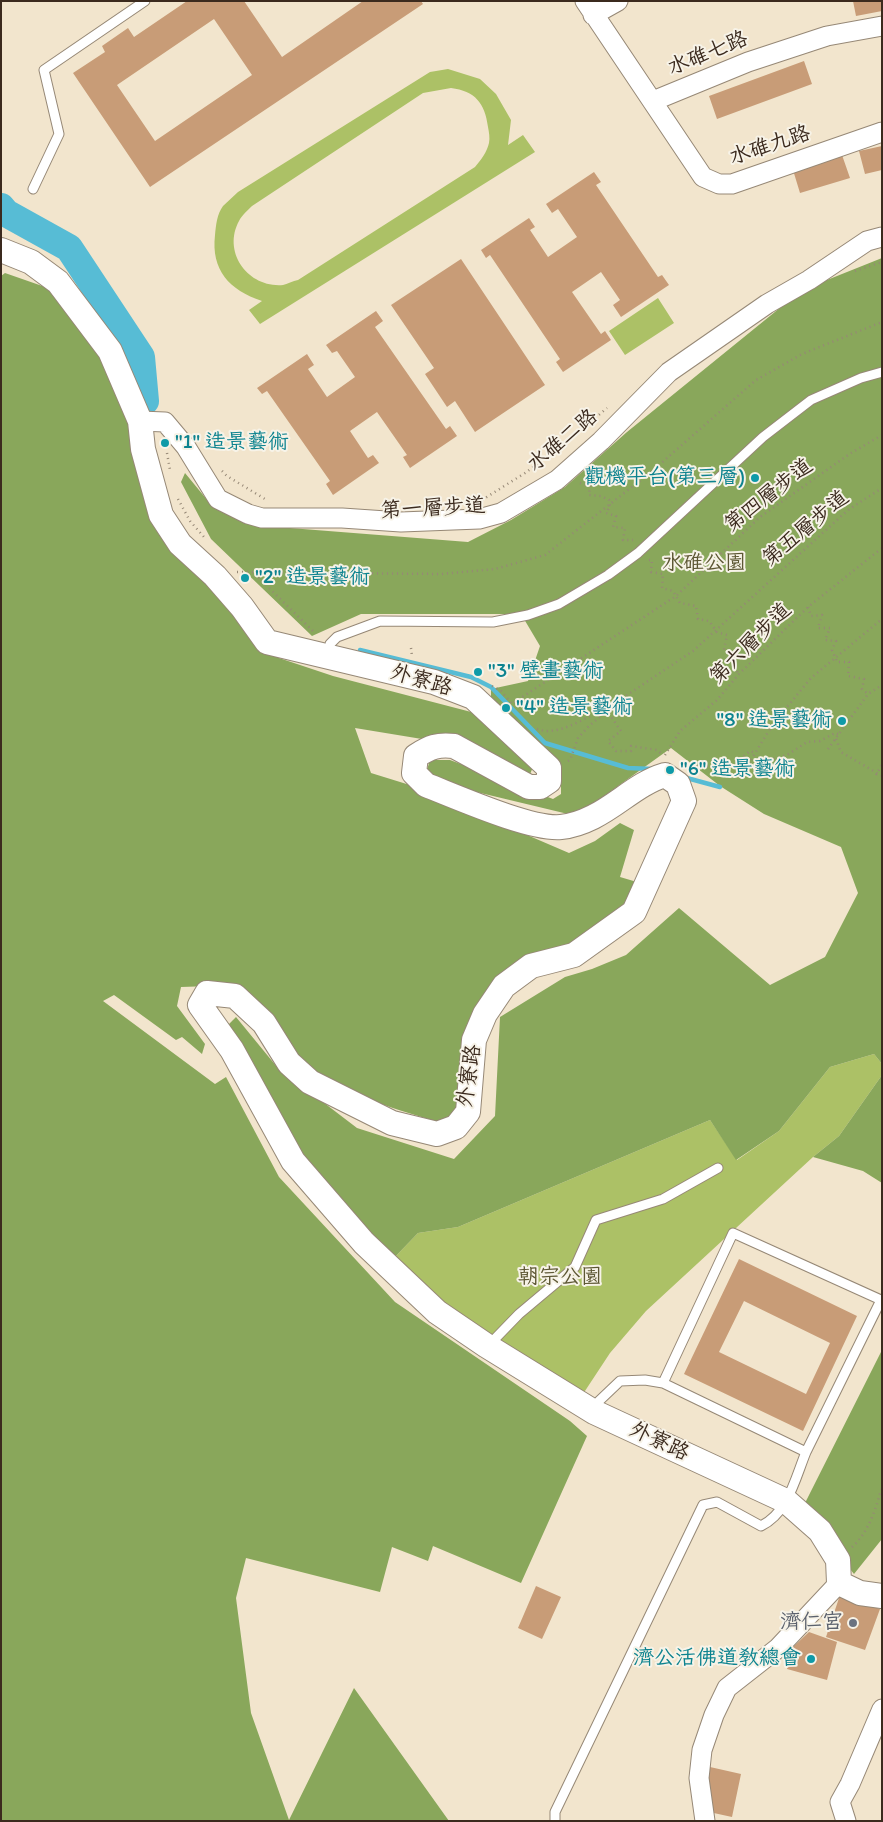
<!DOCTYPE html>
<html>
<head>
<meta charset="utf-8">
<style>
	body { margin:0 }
	#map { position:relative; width:883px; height:1822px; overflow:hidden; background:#f2e5cd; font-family:Itim,sans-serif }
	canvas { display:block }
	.frame { position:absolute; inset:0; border:2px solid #3b2a1e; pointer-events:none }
</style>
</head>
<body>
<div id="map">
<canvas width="883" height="1822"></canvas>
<div class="frame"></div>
</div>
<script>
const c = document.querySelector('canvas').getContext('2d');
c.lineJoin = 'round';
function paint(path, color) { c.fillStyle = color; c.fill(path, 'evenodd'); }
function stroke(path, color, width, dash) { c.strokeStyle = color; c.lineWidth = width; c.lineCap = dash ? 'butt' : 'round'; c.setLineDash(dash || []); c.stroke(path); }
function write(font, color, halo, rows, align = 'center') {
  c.font = font + ' Itim,"LXGW WenKai TC",sans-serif'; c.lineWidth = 4; c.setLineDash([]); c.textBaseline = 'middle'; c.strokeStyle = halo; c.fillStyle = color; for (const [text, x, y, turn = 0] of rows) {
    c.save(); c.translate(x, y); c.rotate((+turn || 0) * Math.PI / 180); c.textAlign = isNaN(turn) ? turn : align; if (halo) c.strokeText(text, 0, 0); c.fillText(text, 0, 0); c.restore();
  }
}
paint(new Path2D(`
	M448 69 480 79 496 94 511 120 508 145 523 135 535 152 260 324 249 310 262 301C229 290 211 270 215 235 216 225 217 214 223 206 228 201 233 197 238 192L430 72ZM451 88C475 91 485 103 488 127 489 132 490 138 489 143 487 152 481 160 475 167L298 280C293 281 287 284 283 285 248 288 222 252 239 221 242 215 248 210 252 206L423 93Z
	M658 298 674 323 625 355 609 331Z
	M874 1054 882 1064V1075L839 1136 813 1157 646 1311 610 1353 583 1394 453 1311 393 1259 418 1233 458 1227 710 1120 737 1160 779 1131 830 1067Z`), '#acc166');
paint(new Path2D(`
	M882 258V1064L874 1054 830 1067 779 1131 736 1160 710 1120 458 1227 418 1233 393 1259 298 1157 227 1026 236 1017 277 1067 357 1128 454 1159 495 1116 500 1017 565 977 592 969 626 955 679 908 770 985 825 957 858 893 841 847 764 814 720 786 671 748 589 807 568 814 468 790 426 773 430 760H450L553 799 561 794V773L491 702V689L528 681 540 646 521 614H361L312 636 211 539 181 482 185 473 208 501 237 514 290 528 468 542 511 520 565 487 627 432 802 290Z
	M5 273 68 295 129 374 155 498 201 575 279 658 333 676 475 713 533 767 528 779 428 740 355 728 371 773 413 786 569 853 595 841 620 823 634 830 620 877 647 885 634 912 516 970 478 1021 452 1126C402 1111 334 1094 296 1054 276 1033 259 1008 241 985L181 987 177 1006 205 1044 202 1054 182 1037 176 1040 114 995 103 1001 215 1084 226 1077 279 1177 395 1302 570 1421 587 1436 521 1583 433 1546 428 1561 392 1547 380 1592 246 1558 236 1598 251 1713 289 1820 354 1688 449 1821H1V276Z
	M882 1075V1183L863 1171 813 1157 839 1136Z
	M882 1350V1539L854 1574 802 1509Z`), '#89a75b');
stroke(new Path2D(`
	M360 650 471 677 491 687 545 743 628 768 653 769
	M683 777 720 787`), '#57bcd5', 4.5);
stroke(new Path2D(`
	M1 207 6 213 69 248 141 357 145 401`), '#57bcd5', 28);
paint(new Path2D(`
	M187 1H244L282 57 363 1H421L423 4 150 187 73 73 105 52 102 46 128 28 134 37ZM214 19 252 75 155 141 117 85Z
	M853 1H882V11L856 16Z
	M804 61 812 84 717 119 709 96Z
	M882 146V170L865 174 859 151Z
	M842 155 850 178 800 193 793 170Z
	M594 172 601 182 596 185 658 277 662 275 669 285 621 317 613 305 620 300 601 272 572 292 601 334 605 331 611 340 563 372 556 362 560 359 490 255 486 258 481 250 529 218 535 227 530 230 548 257 577 237 558 209 552 213 546 204Z
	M461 259 545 385 475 432 455 401 447 407 425 374 434 368 391 305Z
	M376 311 383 321 375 327 446 429 450 426 457 436 410 468 403 457 407 455 377 412 350 431 368 458 373 455 379 463 333 495 326 484 330 481 267 391 262 394 257 388 307 354 314 365 308 369 327 397 355 377 337 351 332 353 326 345Z
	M739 1259 857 1316 803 1431 684 1374ZM744 1301 830 1343 806 1394 719 1352Z
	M536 1586 561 1597 542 1639 518 1628Z
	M840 1595 880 1609 865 1650 826 1637Z
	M809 1632 837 1642 827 1680 787 1669 791 1649Z
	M710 1767 741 1774 732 1817 700 1810Z`), '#c89c77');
const service = new Path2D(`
	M33 189 59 134 44 70 145 1
	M329 655 330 644 337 637 380 621 493 622 528 615 559 604 608 575 638 553 763 437 811 400 861 378 882 372
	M488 1346 519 1314 575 1267 596 1220 663 1199 718 1168
	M594 1411 599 1401 620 1381 645 1380 663 1383 806 1452 881 1300 733 1233 663 1383
	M555 1821V1812L703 1505 717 1502 761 1526C788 1513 795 1479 806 1452`);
const minor = new Path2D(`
	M585 1 703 177 719 184H732L882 132
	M593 15 618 1
	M653 101 748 62 827 36 882 26
	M140 421 165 422 186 447 218 499 248 514 262 518H342L401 522 479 519 501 513 557 480 601 441 669 372 767 304 809 280 867 241 882 237
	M705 1821 699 1778 702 1750 714 1715 727 1688 778 1648 839 1583
	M846 1821 840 1802 850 1784 882 1709`);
const tertiary = new Path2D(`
	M1 250 31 262 58 282 110 351 140 421 143 449 161 515 180 544 215 576 242 607 267 642 434 682 473 697 549 768V781L540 787H529L454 746C438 744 430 747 416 756L414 773 426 785C457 797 531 830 561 827 572 826 583 822 593 817 619 804 638 783 665 775L678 784 684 801 634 912 574 955 531 966 504 986 485 1014 474 1040 468 1112 456 1127 437 1134 392 1123 310 1082 289 1063 264 1023 235 996 207 993 200 1005 232 1050 293 1161 364 1243 437 1312 487 1346 594 1412 786 1501 820 1531 838 1560 839 1583 860 1593 882 1596`);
stroke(service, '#968876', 11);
stroke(minor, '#968876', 21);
stroke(tertiary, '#968876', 26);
stroke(new Path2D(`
	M855 271 882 262
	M167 453 170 470
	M222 471 227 476 265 499
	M580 483 590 486 589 495 601 496 609 500 610 506 606 513 616 516 613 527 625 528 623 540H633
	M178 499 190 521 204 537
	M482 500 525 473 567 442 607 408
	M649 560H652L651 572 663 574 662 588 673 591 680 603 696 606 698 619 709 621 717 632 727 635 724 650 737 653 733 666 739 674
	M237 572 441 574 495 569 545 555 651 472 756 380 802 354 882 322
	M255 574 315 633
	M808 607 811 616 822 615 818 628H830L825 640 836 641 832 650 837 662H849L848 676 864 679 862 689 868 694
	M411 648 412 656
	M492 686 501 691 512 704
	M510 705 676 596 760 517 851 453 882 435
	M537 729C558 737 585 718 605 708L621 731 608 741 616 751H631V746L657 750 663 755
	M838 734 835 733 820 741 807 742 787 755 756 764 749 763 773 724 811 678 882 619
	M836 739 841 752 882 776
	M828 749 868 694 882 685
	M665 755 680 731 717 700 739 674 808 607 882 548
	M568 761 570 760 578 738 589 726 624 697 693 651 848 510 882 488
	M687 767 733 765 750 751 755 753
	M876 775 882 764
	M852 1547C869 1532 876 1508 882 1487`), '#968876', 2.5, [1, 4]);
stroke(service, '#fff', 9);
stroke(minor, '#fff', 19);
stroke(tertiary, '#fff', 24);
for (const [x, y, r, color] of [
	[165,443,5,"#0f9aa8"],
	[755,478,5,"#0f9aa8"],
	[245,578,5,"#0f9aa8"],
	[478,672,5,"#0f9aa8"],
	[506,708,5,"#0f9aa8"],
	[842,721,5,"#0f9aa8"],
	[670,770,5,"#0f9aa8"],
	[853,1623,5,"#6b7280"],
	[811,1659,5,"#0f9aa8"]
]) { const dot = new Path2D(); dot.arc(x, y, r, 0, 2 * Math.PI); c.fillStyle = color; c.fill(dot); stroke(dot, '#f7f3e8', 2); }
write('21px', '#3b2a1e', '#f7f3e8', [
	["水碓七路",708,54,-22],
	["水碓九路",770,146,-18],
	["水碓二路",563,441,-40],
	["第四層步道",769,496,-38],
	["第一層步道",433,509,-3],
	["第五層步道",806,529,-40],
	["第六層步道",751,644,-45],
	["外寮路",421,681,16],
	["外寮路",470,1076,-82],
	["外寮路",659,1442,25]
]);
write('21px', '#0d838f', '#f7f3e8', [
	["\"1\" 造景藝術",175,443],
	["觀機平台(第三層)",745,478,"right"],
	["\"2\" 造景藝術",255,578],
	["\"3\" 壁畫藝術",488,672],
	["\"4\" 造景藝術",516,708],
	["\"8\" 造景藝術",832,721,"right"],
	["\"6\" 造景藝術",680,770],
	["濟公活佛道教總會",801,1659,"right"]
], 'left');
write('21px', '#5d5734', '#f7f3e8', [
	["水碓公園",704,564],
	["朝宗公園",560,1278]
]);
write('21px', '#5b616d', '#f7f3e8', [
	["濟仁宮",843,1623]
], 'right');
</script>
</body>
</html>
